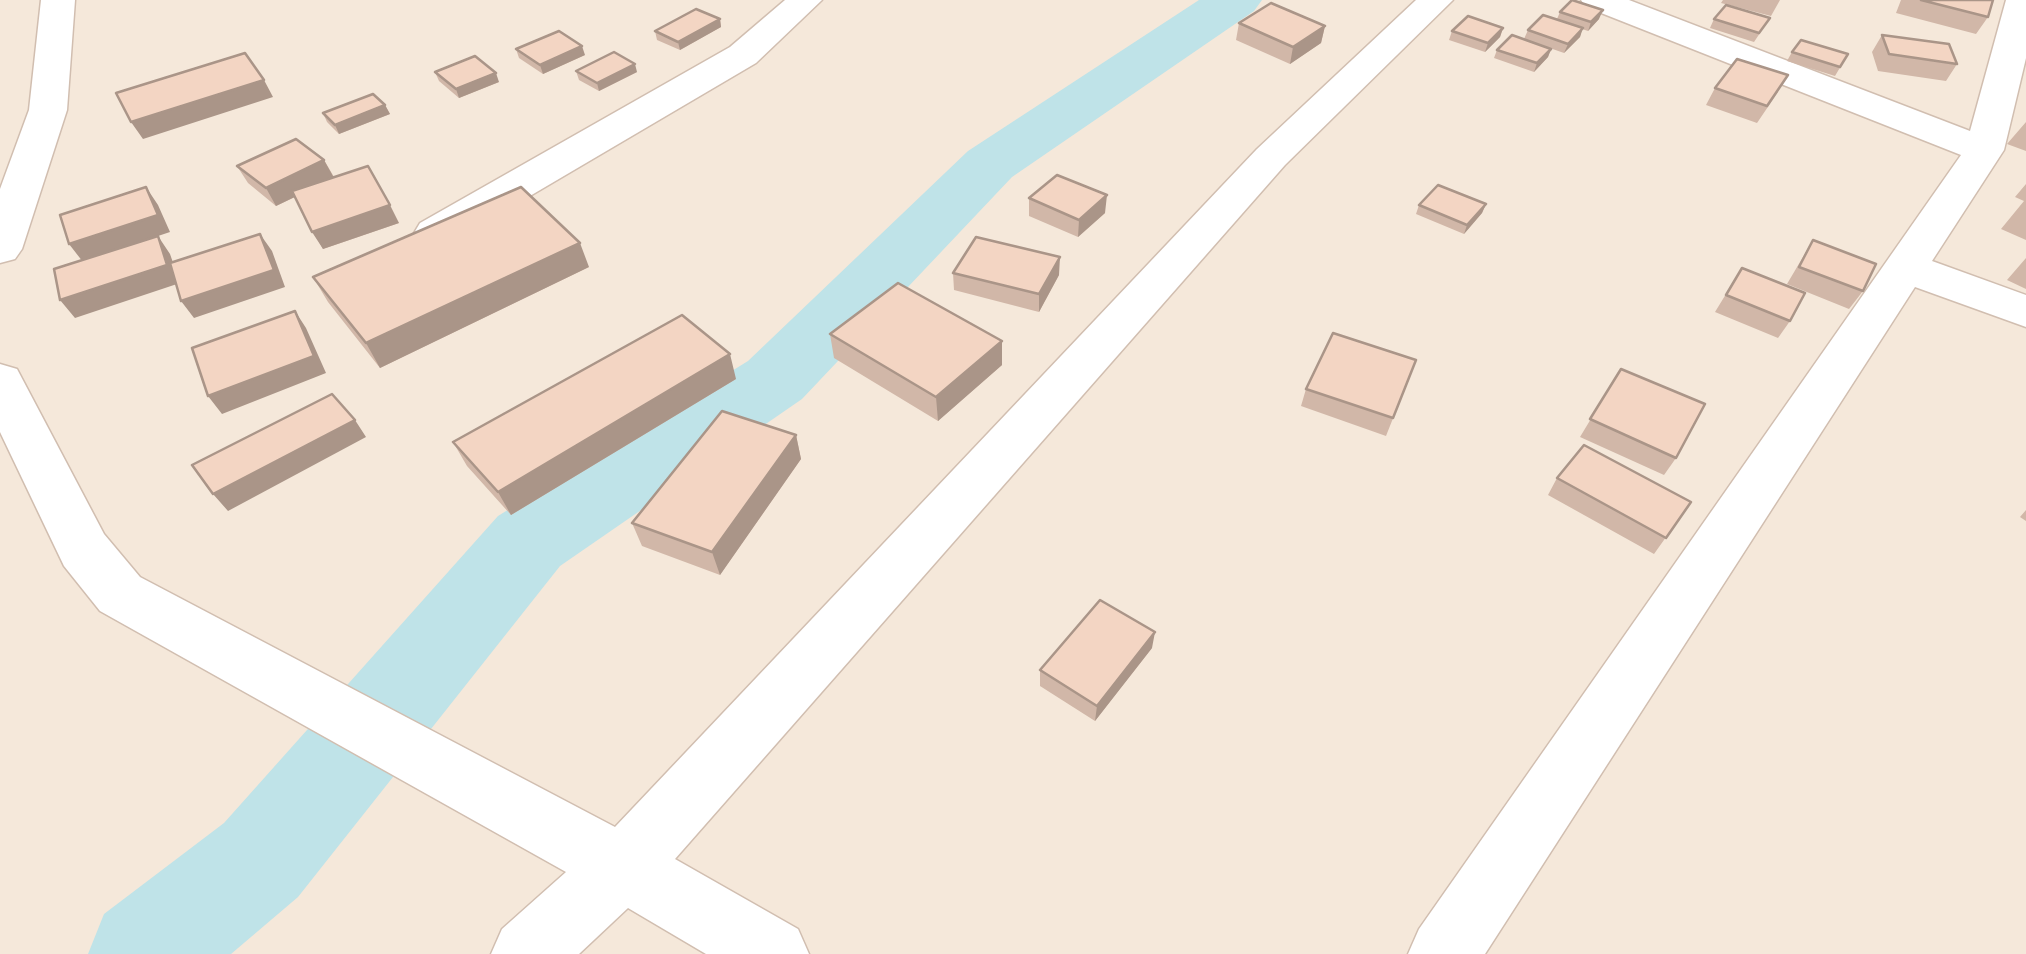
<!DOCTYPE html>
<html>
<head>
<meta charset="utf-8">
<style>
	body { margin:0 }
	canvas { display:block; background:#fdf6ec }
</style>
</head>
<body>
<canvas width="2026" height="954"></canvas>
<script>
const c = document.querySelector('canvas').getContext('2d');
c.lineJoin = 'round';
function paint(path, color) { c.fillStyle = color; c.fill(path, 'evenodd'); }
function stroke(path, color, width, dash) { c.strokeStyle = color; c.lineWidth = width; c.lineCap = dash ? 'butt' : 'round'; c.setLineDash(dash || []); c.stroke(path); }
paint(new Path2D(`
	M0 0H2026V954H0Z`), '#f5e8da');
paint(new Path2D(`
	M1199 0H1262L1254 11 1012 177 802 399 560 566 298 897 231 954H88L104 914 224 823 498 516 748 361 968 151Z`), '#bfe3e8');
const minor = new Path2D(`
	M41 0H75L67 110 22 249 15 259 0 263V189L29 110Z
	M785 0H822L756 63 450 243 435 246 420 243 414 233 420 223 730 47Z
	M1416 0H1453L1285 165 675 859 798 929 809 954H706L628 908 579 954H491L502 929 566 872 100 611 64 566 0 432V364L17 369 104 534 140 577 615 827 1257 149Z
	M1581 0H1629L1970 131 2006 0H2026V58L2004 150 1932 261 2026 295V327L1915 287 1485 954H1408L1419 929 1961 155 1586 7Z`);
stroke(minor, '#d1beb0', 3);
paint(minor, '#fff');
paint(new Path2D(`
	M1723 0H1780L1771 16 1721 3Z
	M1901 0H1993L1988 17 1976 34 1896 13Z
	M1560 12 1599 19 1588 31 1582 29 1580 37 1564 53 1524 39 1528 30 1557 19Z
	M1770 18 1754 42 1710 28 1714 19Z
	M720 19 721 27 680 50 657 40 655 31Z
	M1239 23 1325 26 1321 43 1290 64 1236 40Z
	M1503 28 1500 37 1485 52 1449 40 1452 31Z
	M1882 35 1957 64 1946 81 1878 71 1872 52Z
	M516 49 585 55 543 74 519 58Z
	M1551 49 1548 57 1534 72 1494 58 1497 50Z
	M1792 52 1848 54 1835 76 1787 61Z
	M576 71 637 72 599 91 579 80Z
	M435 72 499 82 459 98 439 81Z
	M1715 88 1778 92 1757 123 1706 105Z
	M385 105 390 114 339 134 327 122 323 113Z
	M2026 122V151L2007 144Z
	M324 160 334 177 399 223 323 249 295 197 276 206 248 183 237 166Z
	M2026 184V240L2001 229 2024 201 2015 197Z
	M1029 198 1105 213 1078 237 1029 216Z
	M1486 204 1482 213 1464 234 1416 214 1419 205Z
	M1813 240 1863 291 1849 309 1787 284Z
	M2026 258V289L2007 280Z
	M589 267 380 368 328 302 313 277Z
	M1742 268 1790 321 1778 338 1715 312Z
	M953 273 1059 275 1039 312 954 290Z
	M830 334 1002 341V365L938 421 834 358Z
	M1416 360 1386 436 1301 406 1306 389Z
	M1621 369 1676 458 1664 475 1580 437Z
	M736 379 511 515 467 466 453 442Z
	M796 435 801 459 720 575 642 546 632 523Z
	M1557 478 1691 502 1654 554 1548 495Z
	M2026 510V521L2020 517Z
	M1152 648 1095 721 1040 686V670Z`), '#d1b7a8');
paint(new Path2D(`
	M1603 10 1599 19 1588 31 1591 22Z
	M720 19 721 27 680 50 678 42Z
	M1325 26 1321 43 1290 64 1293 47Z
	M1503 28 1500 37 1485 52 1488 43Z
	M1583 28 1580 37 1564 53 1568 44Z
	M582 46 585 55 543 74 540 65Z
	M1551 49 1548 57 1534 72 1537 63Z
	M635 64 637 72 599 91 597 83Z
	M496 73 499 82 459 98 456 89Z
	M264 80 273 97 143 139 131 122Z
	M385 105 390 114 339 134 335 125Z
	M324 160 334 178 276 206 266 188Z
	M146 187 158 205 170 232 158 236 170 254 180 283 75 318 60 300 83 262 69 244Z
	M1107 195 1105 213 1078 237 1079 220Z
	M1486 204 1482 213 1464 234 1467 225Z
	M390 205 399 223 323 249 312 232Z
	M260 234 272 251 285 287 194 318 181 301Z
	M580 243 589 267 380 368 366 343Z
	M1060 257 1059 275 1039 312V294Z
	M295 311 306 328 326 373 222 414 208 396Z
	M1002 341V365L938 421 936 397Z
	M730 354 736 379 511 515 498 492Z
	M355 420 366 437 228 511 213 494Z
	M796 435 801 459 720 575 712 552Z
	M1155 632 1152 648 1095 721 1097 706Z`), '#aa9588');
const building = new Path2D(`
	M1572 0 1603 10 1591 22 1560 12Z
	M1921 0H1993L1988 17Z
	M1271 3 1325 26 1293 47 1239 23Z
	M1726 5 1770 18 1759 33 1714 19Z
	M696 9 720 19 678 42 655 31Z
	M1543 15 1583 28 1568 44 1528 30Z
	M1468 16 1503 28 1488 43 1452 31Z
	M559 31 582 46 540 65 516 49Z
	M1512 35 1551 49 1537 63 1497 50Z
	M1882 35 1949 44 1957 64 1889 54Z
	M1801 40 1848 54 1840 67 1792 52Z
	M614 52 635 64 597 83 576 71Z
	M245 53 264 80 131 122 116 93Z
	M475 56 496 73 456 89 435 72Z
	M1737 59 1788 75 1767 106 1715 88Z
	M373 94 385 105 335 125 323 113Z
	M296 139 324 160 266 188 237 166Z
	M368 166 390 205 312 232 292 191Z
	M1057 175 1107 195 1079 220 1029 198Z
	M1438 185 1486 204 1467 225 1419 205Z
	M146 187 158 215 69 244 60 215Z
	M521 187 580 243 366 343 313 277Z
	M260 234 274 270 181 301 170 263Z
	M158 236 167 265 60 300 54 269Z
	M976 237 1060 257 1039 294 953 273Z
	M1813 240 1876 264 1863 291 1799 267Z
	M1742 268 1805 293 1790 321 1726 295Z
	M898 283 1002 341 936 397 830 334Z
	M295 311 314 356 208 396 192 348Z
	M682 315 730 354 498 492 453 442Z
	M1333 333 1416 360 1393 418 1306 389Z
	M1621 369 1705 404 1676 458 1590 419Z
	M332 394 355 420 213 494 192 465Z
	M722 411 796 435 712 552 632 523Z
	M1584 445 1691 502 1666 538 1557 478Z
	M1100 600 1155 632 1097 706 1040 670Z`);
paint(building, '#f3d5c3');
stroke(building, '#aa9588', 2.5);
</script>
</body>
</html>
